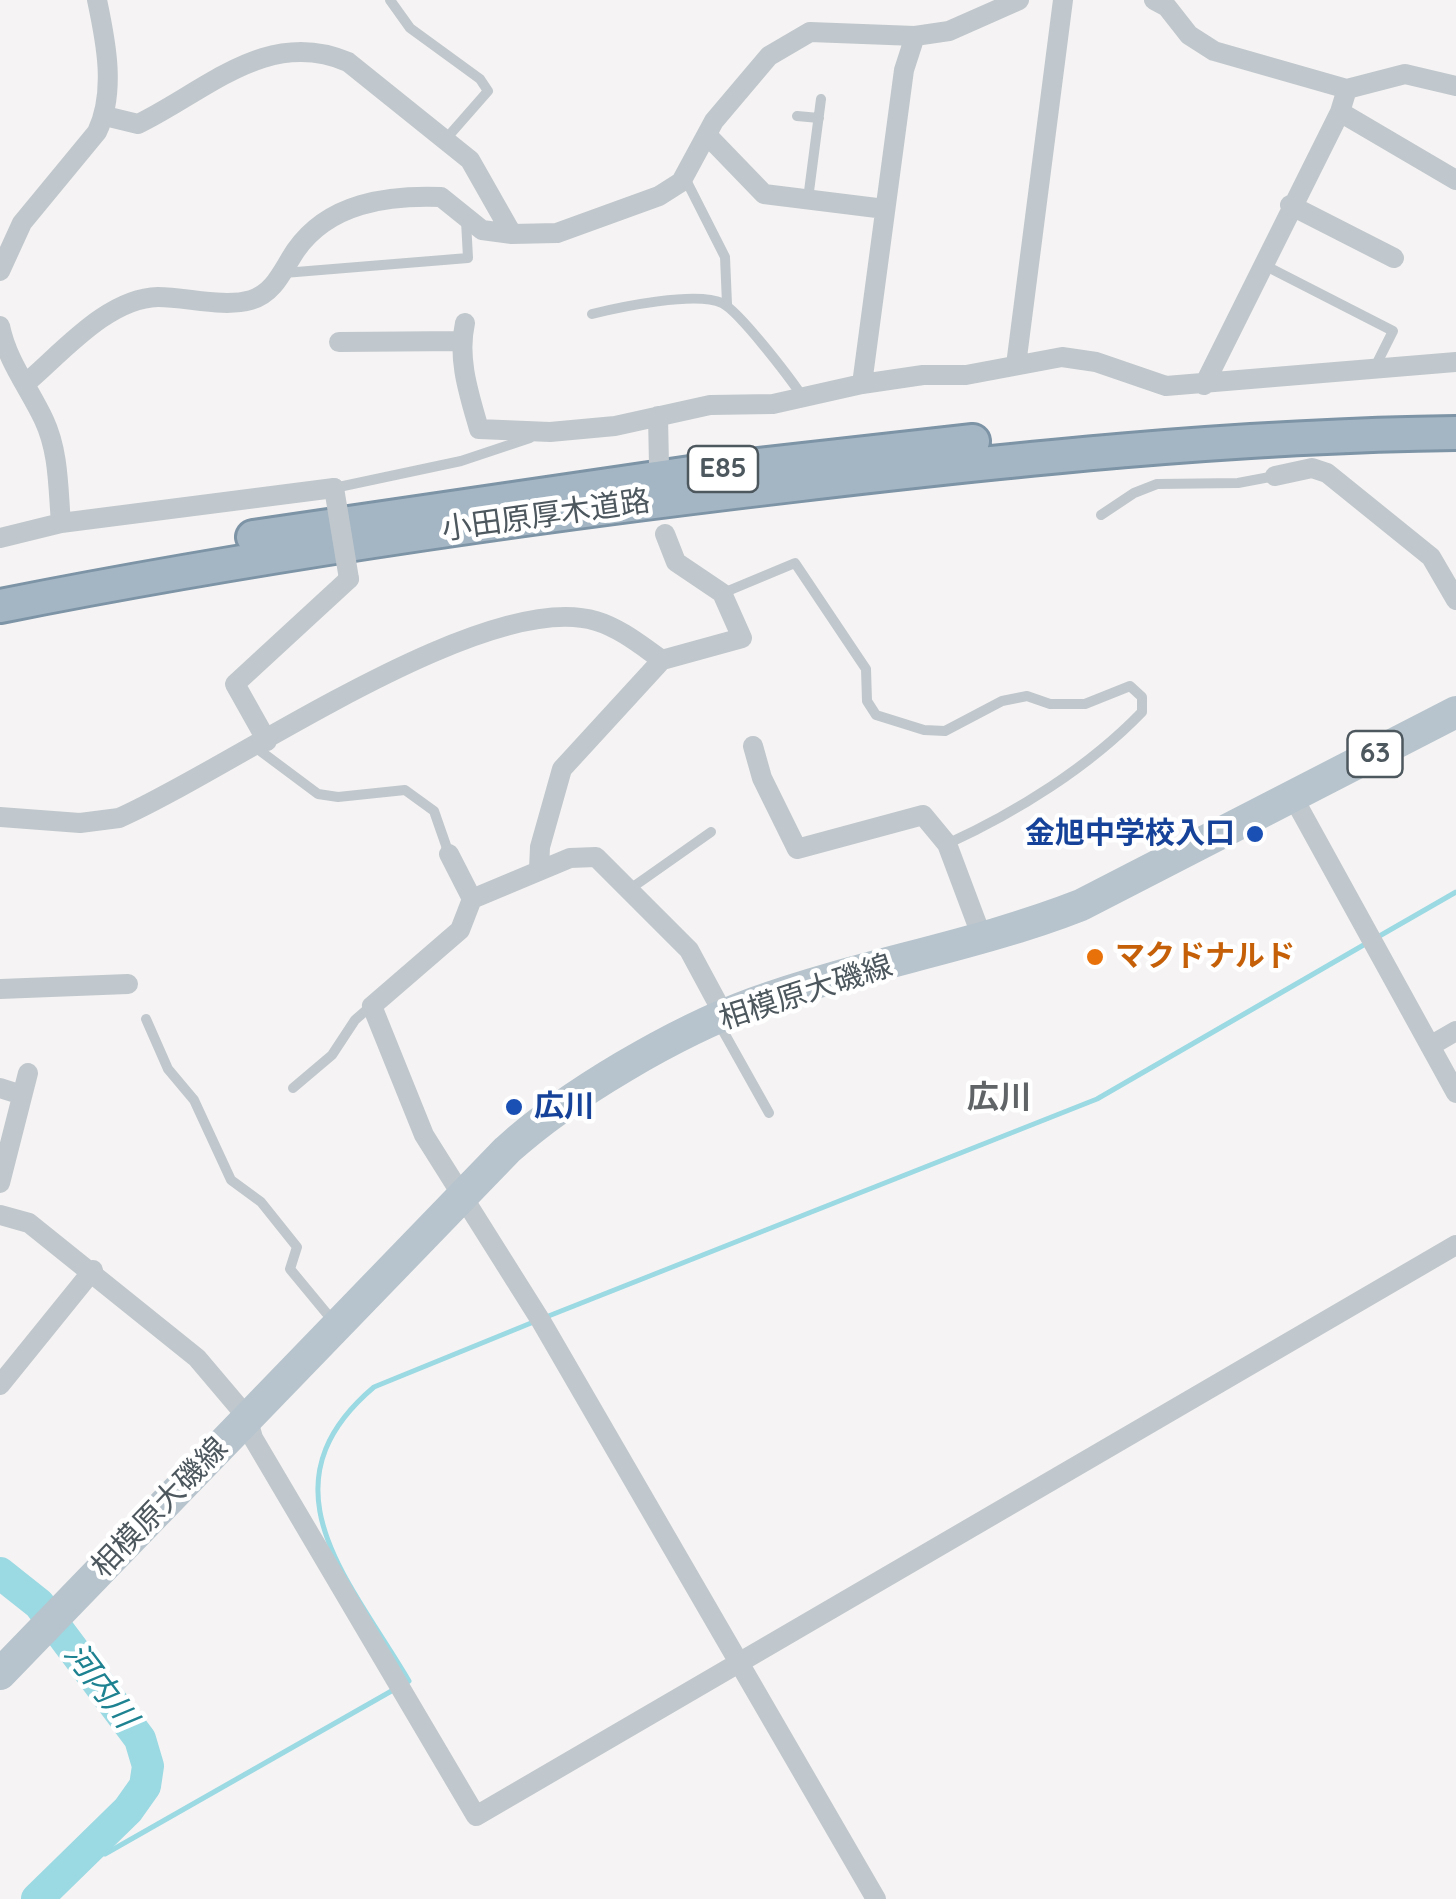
<!DOCTYPE html>
<html>
<head>
<meta charset="utf-8">
<style>
	body { margin:0 }
	canvas { display:block; background:#f5f3f3 }
</style>
</head>
<body>
<canvas width="1456" height="1899"></canvas>
<script>
const c = document.querySelector('canvas').getContext('2d');
c.lineJoin = 'round';
function stroke(path, color, width, dash) { c.strokeStyle = color; c.lineWidth = width; c.lineCap = dash ? 'butt' : 'round'; c.setLineDash(dash || []); c.stroke(path); }
function write(font, color, halo, rows, align = 'center') {
  c.font = font + ' Quicksand,"Noto Sans JP",sans-serif'; c.lineWidth = 9; c.setLineDash([]); c.textBaseline = 'middle'; c.strokeStyle = halo; c.fillStyle = color; for (const [text, x, y, turn = 0] of rows) {
    c.save(); c.translate(x, y); c.rotate((+turn || 0) * Math.PI / 180); c.textAlign = isNaN(turn) ? turn : align; if (halo) c.strokeText(text, 0, 0); c.fillText(text, 0, 0); c.restore();
  }
}
stroke(new Path2D(`
	M1376 938 1456 892
	M546 1317 1097 1099 1367 943
	M404 1684 409 1681C350 1580 257 1486 374 1387L536 1321
	M88 1849 105 1854 395 1689`), '#9bd9e3', 5);
stroke(new Path2D(`
	M0 1573 39 1604 140 1739 148 1766 145 1786 128 1810 37 1899`), '#9bd9e3', 32);
const trunk = new Path2D(`
	M253 537 697 472 973 441
	M0 606C262 554 527 516 793 485 1013 459 1234 436 1456 433`);
stroke(trunk, '#7d94a6', 38);
stroke(new Path2D(`
	M390 0 410 28 480 79 488 91 445 140
	M797 116 819 118
	M685 178 725 257 727 304
	M808 199 821 99
	M1264 265 1393 331 1374 369
	M284 273 468 258 466 221
	M592 314C620 307 696 291 722 303 739 311 790 378 802 396
	M334 488 461 461 530 438
	M1101 515 1134 493 1157 484 1238 483 1275 476
	M723 593 795 563 866 669 867 701 876 715 924 730 945 731 1002 701 1027 696 1050 704H1085L1130 686 1142 697V712C1089 767 1017 812 947 844
	M255 747 318 794 338 797 405 790 434 811 449 854
	M630 889 711 832
	M146 1019 168 1069 194 1100 231 1180 261 1202 297 1247 290 1269 333 1321
	M718 1022 769 1113
	M293 1088 332 1055 355 1020 371 1006`), '#c1c8cd', 10);
stroke(new Path2D(`
	M1154 0 1167 7 1189 35 1214 51 1347 89 1405 74 1456 86
	M1340 112 1456 180
	M105 116 138 124C206 91 268 27 348 62L470 160 512 234 557 233 659 196 681 182 714 121 769 56 810 32 915 36 949 31 1019 0
	M707 135 764 194 885 209
	M1290 205 1394 258
	M0 271 22 223 97 132C116 92 106 42 97 0
	M465 323C457 359 469 394 479 429L550 432 615 426 710 405 773 404 862 384 923 375H966L1062 357 1096 362 1166 386 1456 362
	M0 326C7 361 29 388 44 420 59 452 58 488 61 523
	M339 342 461 341
	M1016 365 1063 0
	M25 384C61 354 107 298 158 297 187 297 223 308 251 300 275 293 283 269 296 250 329 203 387 195 441 197L482 230 512 234
	M862 384 904 70 915 36
	M1204 385 1340 112 1347 89
	M658 416 659 466
	M1275 476 1312 468 1327 473 1431 557 1456 600
	M0 538 61 523 334 488
	M267 741 235 684 349 579
	M753 746 762 778 797 849 923 815 947 844 983 940
	M1293 797 1456 1093
	M0 817 80 823 119 818C229 770 485 587 596 621 620 628 642 646 662 660
	M449 854 472 899
	M539 869 540 847 562 769 662 660 742 638 722 593 676 562 665 534
	M0 989 128 984
	M724 1015 689 950 596 857 570 858 472 899 460 930 372 1006 424 1135 541 1321 876 1899
	M1430 1046 1456 1031
	M0 1088 22 1095
	M0 1183 28 1073
	M0 1215 29 1223 197 1358 247 1417 253 1438 476 1816 1456 1245
	M0 1385 93 1270`), '#c1c8cd', 20);
stroke(new Path2D(`
	M0 1674 507 1150C569 1094 675 1032 754 1003 861 964 974 947 1081 905L1456 712`), '#b7c4cd', 32);
stroke(trunk, '#a4b6c4', 32);
stroke(new Path2D(`
	M334 488 349 579`), '#c1c8cd', 20);
for (const [x, y, r, color] of [
	[1255,834,10,"#1a4fb4"],
	[1095,957,10,"#e8710a"],
	[514,1107,10,"#1a4fb4"]
]) { const dot = new Path2D(); dot.arc(x, y, r, 0, 2 * Math.PI); c.fillStyle = color; c.fill(dot); stroke(dot, '#fff', 4); }
for (const [x, y, w] of [
	[723,469,70],
	[1375,754,55]
]) { const box = new Path2D(); box.roundRect(x - w / 2, y - 23, w, 46, 8); c.fillStyle = '#fff'; c.fill(box); stroke(box, '#4d575e', 2.5); }
write('bold 28px', '#4d575e', null, [
	["E85",723,469],
	["63",1375,754]
]);
write('30px', '#4d575e', '#fff', [
	["小田原厚木道路",546,516,-8],
	["相模原大磯線",806,993,-18],
	["相模原大磯線",160,1508,-46]
]);
write('bold 30px', '#164399', '#fff', [
	["金旭中学校入口",1235,834],
	["広川",534,1107,"left"]
], 'right');
write('bold 30px', '#c56008', '#fff', [
	["マクドナルド",1115,957]
], 'left');
write('bold 32px', '#606467', '#fff', [
	["広川",999,1098]
]);
write('italic 32px', '#1e8291', '#fff', [
	["河内川",100,1686,53]
]);
</script>
</body>
</html>
